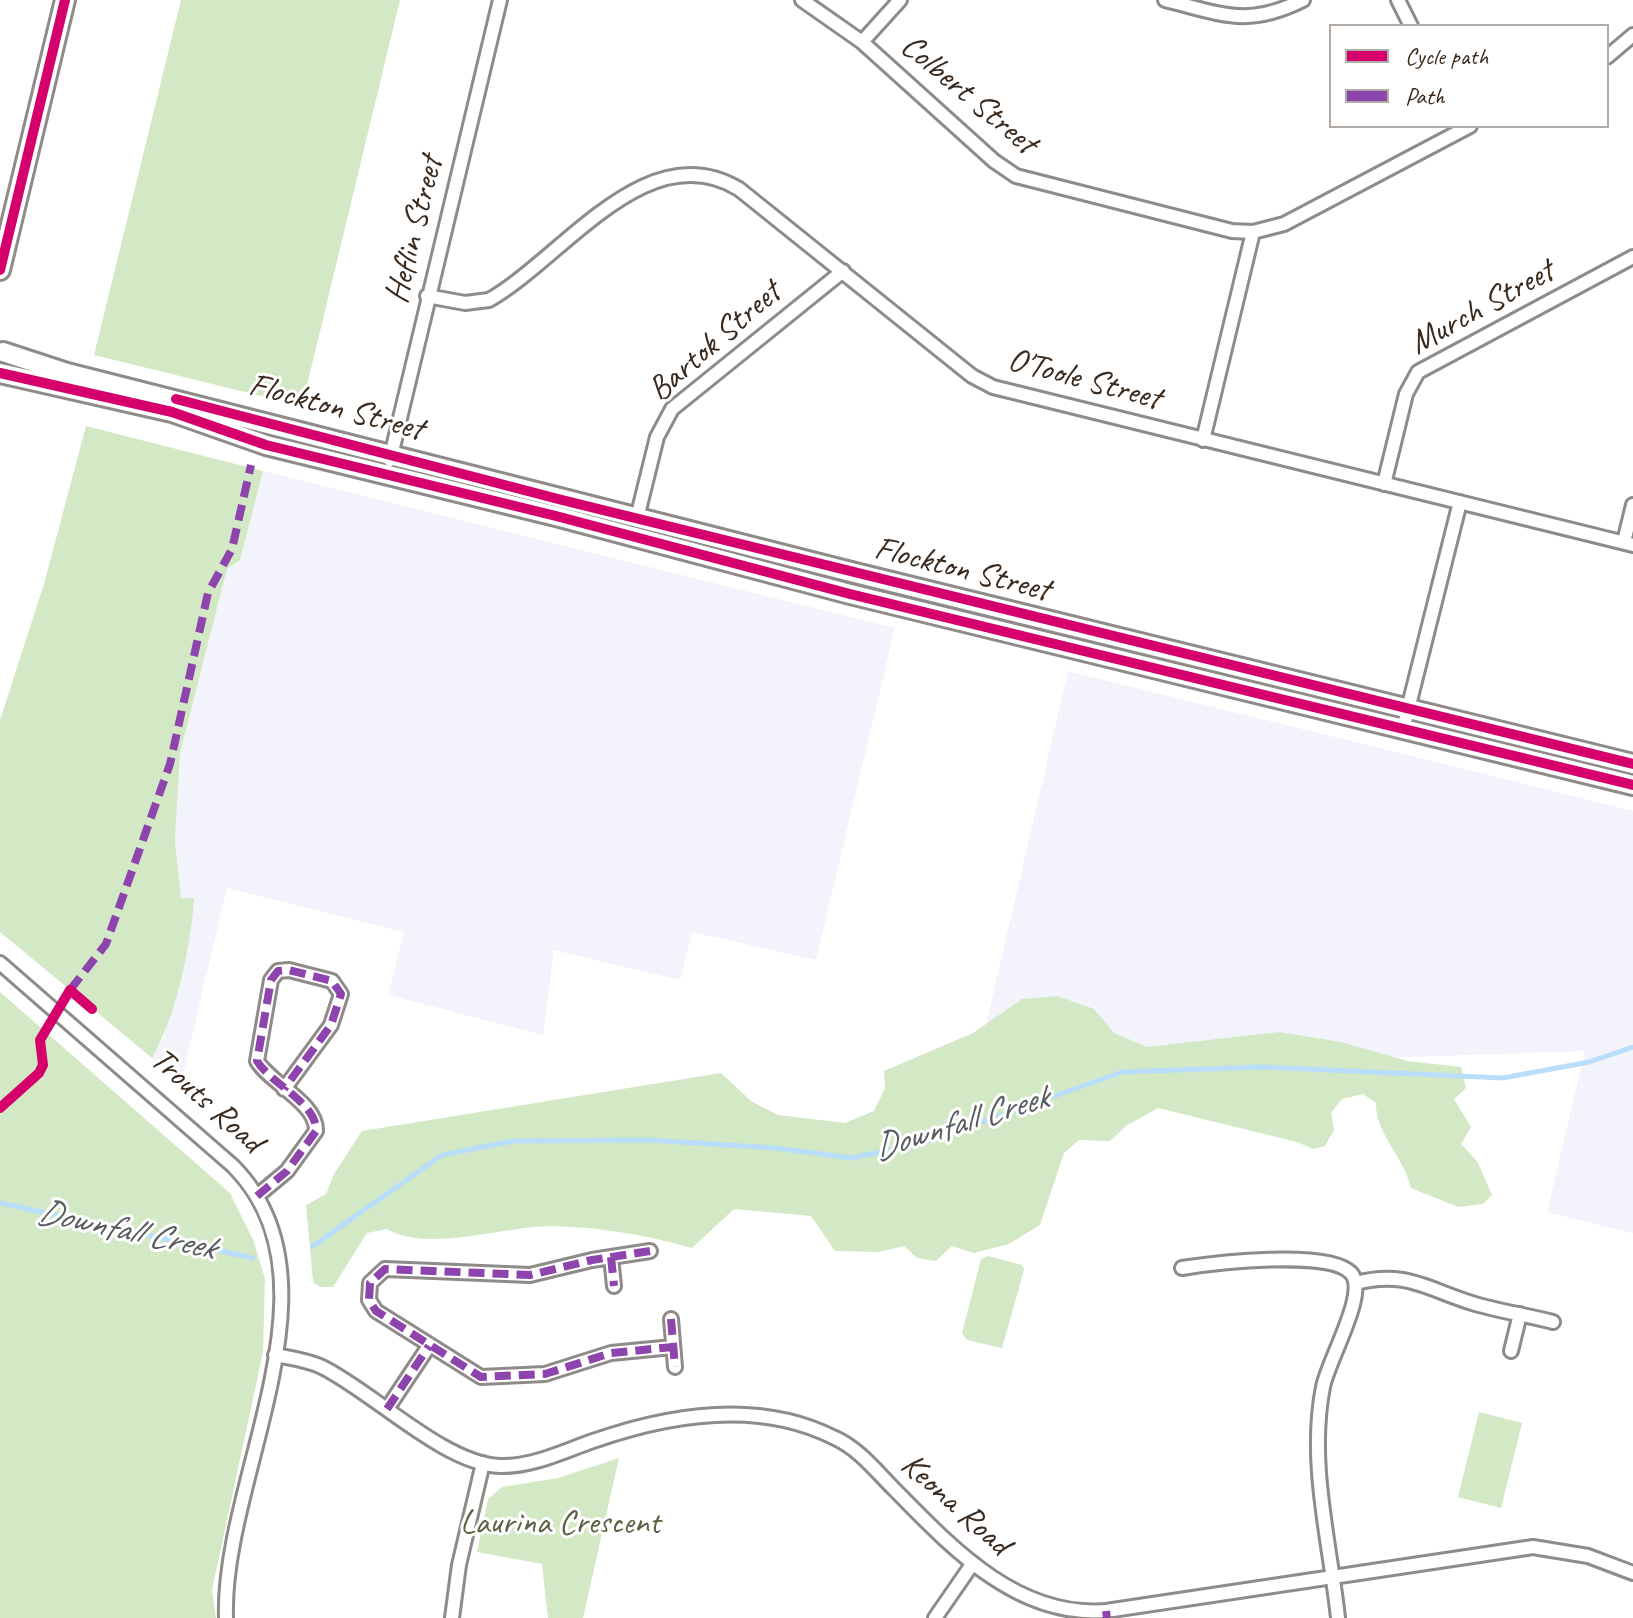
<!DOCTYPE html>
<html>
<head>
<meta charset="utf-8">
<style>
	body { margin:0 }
	#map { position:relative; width:1633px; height:1618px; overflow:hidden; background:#fff; font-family:Caveat,sans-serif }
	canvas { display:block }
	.legend { position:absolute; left:1329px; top:24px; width:280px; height:104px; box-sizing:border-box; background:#fff; border:2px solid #b1aaa5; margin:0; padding:10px 14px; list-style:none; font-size:24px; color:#3b2a1e }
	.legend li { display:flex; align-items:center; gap:16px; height:40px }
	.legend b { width:40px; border:2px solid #b1aaa5 }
</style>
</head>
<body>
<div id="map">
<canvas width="1633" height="1618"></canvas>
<ul class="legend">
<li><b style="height:10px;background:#d6006c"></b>Cycle path</li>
<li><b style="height:10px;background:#8e44ad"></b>Path</li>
</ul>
</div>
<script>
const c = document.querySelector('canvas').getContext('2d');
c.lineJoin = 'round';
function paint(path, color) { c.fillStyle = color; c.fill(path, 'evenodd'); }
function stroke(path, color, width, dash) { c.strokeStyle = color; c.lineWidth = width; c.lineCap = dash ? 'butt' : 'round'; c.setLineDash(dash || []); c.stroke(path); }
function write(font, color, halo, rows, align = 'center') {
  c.font = font + ' Caveat,sans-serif'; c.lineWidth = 6; c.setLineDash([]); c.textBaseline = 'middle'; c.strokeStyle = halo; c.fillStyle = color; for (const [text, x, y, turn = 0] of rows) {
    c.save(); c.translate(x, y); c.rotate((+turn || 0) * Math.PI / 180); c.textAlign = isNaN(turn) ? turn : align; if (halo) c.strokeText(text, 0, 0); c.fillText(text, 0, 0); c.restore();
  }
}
paint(new Path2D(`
	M263 471 895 628 816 960 692 932 680 980 554 950 543 1035 388 995 404 932 227 888 181 1083 152 1058 164 1037 194 898H181L175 840 180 753 227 568 240 560Z
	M1068 671 1633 811V1233L1547 1212 1585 1051 975 1072Z`), '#f3f3fc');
paint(new Path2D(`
	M181 0H400L302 406 94 355Z
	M86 426 263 471 240 560 227 569 180 753 175 840 181 898H194C191 946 176 1017 152 1058L0 932V720L44 584Z
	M0 992 230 1193 254 1242 265 1279 263 1352 212 1590 216 1618H0Z
	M1057 996 1094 1009 1114 1033 1147 1047 1279 1032 1341 1042 1408 1061 1461 1067 1466 1088 1454 1099 1471 1127 1461 1144 1477 1161 1492 1195 1483 1204 1458 1207 1411 1188C1404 1157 1375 1133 1376 1103L1363 1094 1342 1099 1331 1113 1334 1130 1325 1146 1313 1149 1297 1142 1158 1108 1126 1126 1110 1141 1079 1140 1064 1153 1040 1225 1009 1244 974 1253 952 1246 936 1261 917 1258 904 1246 879 1252 835 1251 811 1216 734 1209 692 1248C646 1235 599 1227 552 1226 504 1226 429 1253 387 1229L367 1233 333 1287H320L313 1282 306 1205 326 1194 334 1174 362 1131 721 1073 751 1101 778 1115 845 1123 874 1111 885 1088 884 1071 973 1033 1022 999Z
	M988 1256 1022 1265 1024 1270 1002 1348 967 1340 962 1333 981 1259Z
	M1479 1412 1522 1423 1501 1508 1458 1497Z
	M619 1458 583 1618H548L542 1564 477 1552 488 1499 502 1487 558 1478Z`), '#d3e8c4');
stroke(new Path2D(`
	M0 1203 253 1258
	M313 1246 442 1155 513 1141 648 1140 776 1148 852 1158 920 1144 1122 1072 1263 1067 1503 1078 1589 1062 1633 1047`), '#b8defb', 5);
const street = new Path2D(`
	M802 0 862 42 994 161 1016 176 1232 231 1253 232 1284 224 1470 126
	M1165 0C1222 14 1247 28 1303 0
	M1398 0 1411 26
	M862 42 900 0
	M1607 57 1633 35
	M427 296 465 303 489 300C563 258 647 133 739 189L972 376 993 387 1633 545
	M1203 440 1253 232
	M390 460 500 0
	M1384 484 1406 394 1418 372 1633 257
	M637 518 657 437 672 409 843 271
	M1624 542 1633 505
	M1403 729 1460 502
	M0 963 233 1166C348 1282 221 1480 226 1618
	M257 1196 287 1171 316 1131C317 1103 271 1084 257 1061L271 980 278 971 289 970 332 981 341 994 331 1025 284 1089
	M650 1251 592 1260 530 1275 385 1269 370 1283 369 1300 376 1311 481 1377 545 1374 611 1353 673 1347
	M611 1257 614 1286
	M1182 1268C1214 1263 1328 1249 1351 1273 1369 1292 1328 1360 1323 1387 1308 1463 1330 1542 1338 1618
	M1356 1283C1405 1270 1427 1289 1472 1303 1498 1311 1526 1315 1553 1322
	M671 1319 675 1367
	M1511 1351 1520 1314
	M275 1355C291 1358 307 1360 322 1367 373 1392 444 1464 500 1466 532 1467 564 1451 593 1441 670 1414 759 1399 835 1438 859 1449 876 1471 894 1489 952 1548 1017 1618 1106 1611L1533 1547 1588 1556 1633 1573
	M387 1409 429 1346
	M452 1618 459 1565 483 1463
	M935 1618 973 1563`);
const secondary = new Path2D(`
	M0 270 65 0
	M3 352 67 373 855 573 1633 764
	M0 373 172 412 266 445 556 516 850 594 1633 785`);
stroke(street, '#8e8b88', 18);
stroke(secondary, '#8e8b88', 24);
stroke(street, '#fff', 12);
stroke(secondary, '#fff', 18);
stroke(new Path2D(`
	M70 990 106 944 170 764 208 593 232 549 251 465
	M257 1196 287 1171 316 1131C317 1103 271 1084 257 1061L271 980 278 971 289 970 332 981 341 994 331 1025 284 1089
	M650 1251 592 1260 530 1275 385 1269 370 1283 369 1300 376 1311 481 1377 545 1374 611 1353 673 1347
	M611 1257 614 1286
	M671 1319 675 1367
	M387 1409 429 1346
	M1106 1611 1107 1618`), '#8e44ad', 8, [16, 8]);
stroke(new Path2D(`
	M0 270 65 0
	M0 373 172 412 266 445 556 516 850 594 1633 785
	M176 399 562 500 1633 764
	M0 1108 39 1073 43 1065 40 1040 70 990 92 1009`), '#d6006c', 10);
write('34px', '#3b2a1e', '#fff', [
	["Colbert Street",968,95,40],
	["Heflin Street",415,230,-76],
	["Murch Street",1482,308,-29],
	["Bartok Street",715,342,-41],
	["O'Toole Street",1084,380,15],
	["Flockton Street",336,408,15],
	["Flockton Street",962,570,14],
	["Trouts Road",206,1101,42],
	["Keona Road",955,1505,42]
]);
write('34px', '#5e5e41', '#fff', [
	["Laurina Crescent",560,1524]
]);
write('italic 36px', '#585c60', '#fff', [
	["Downfall Creek",961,1124,-17],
	["Downfall Creek",126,1231,12]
]);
</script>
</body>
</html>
